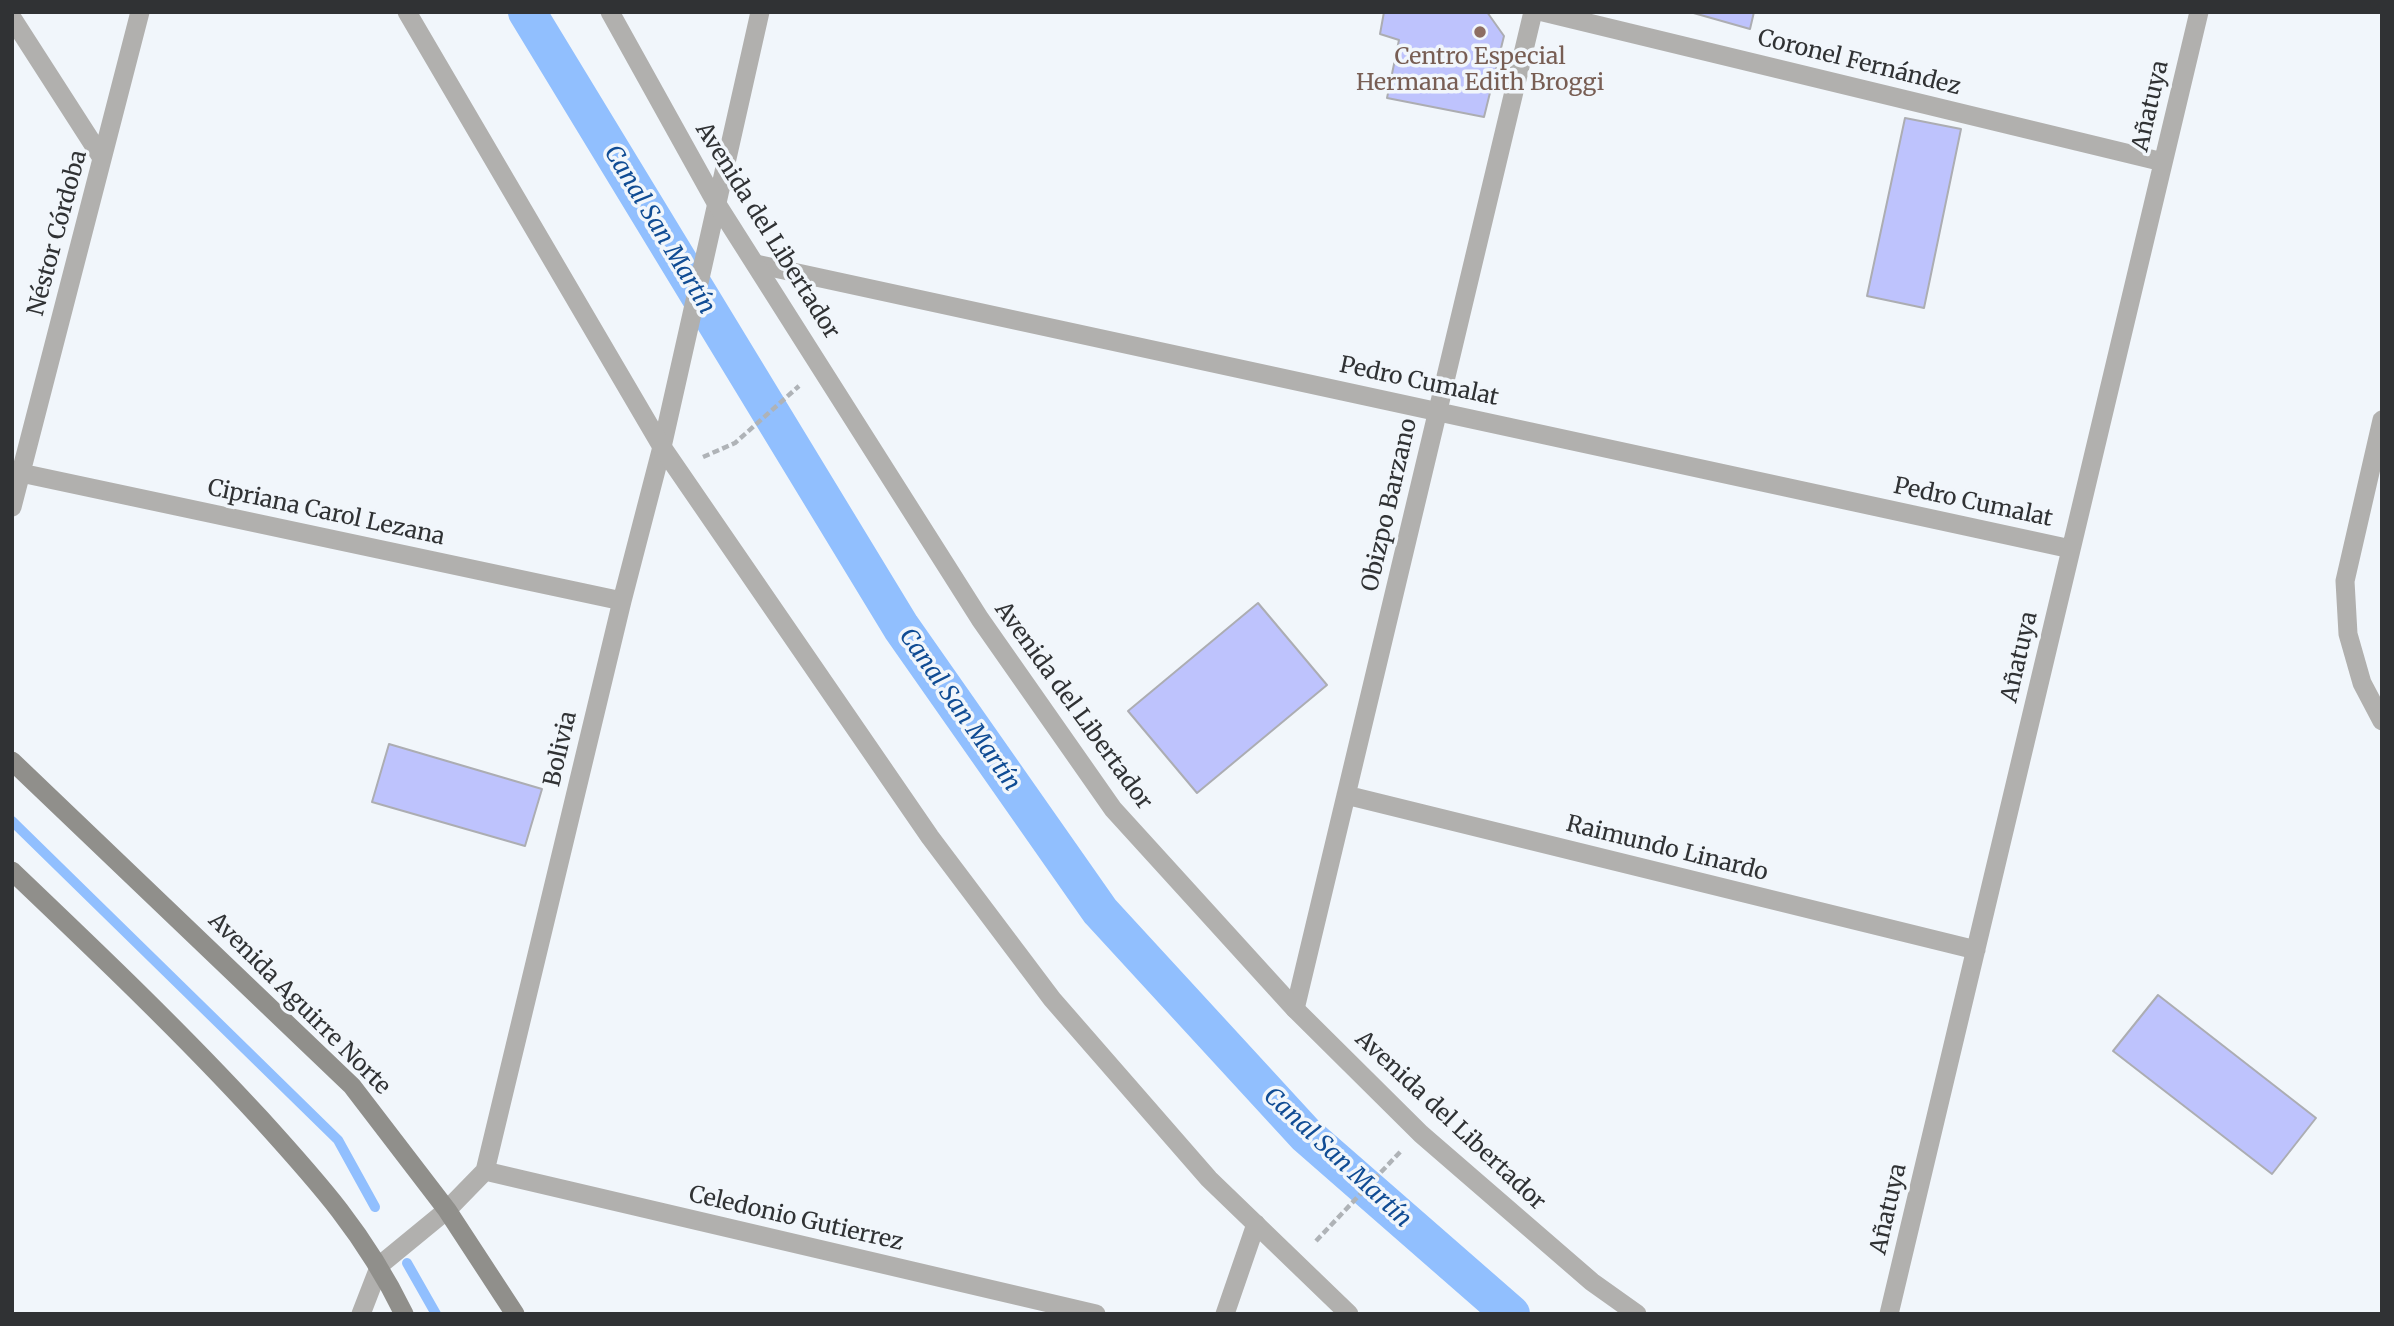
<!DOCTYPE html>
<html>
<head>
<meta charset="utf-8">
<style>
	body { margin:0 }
	#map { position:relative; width:2394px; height:1326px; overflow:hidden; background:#f1f6fb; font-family:Merriweather,serif }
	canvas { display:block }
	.frame { position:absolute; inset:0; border:14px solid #303234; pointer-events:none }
</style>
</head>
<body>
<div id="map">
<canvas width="2394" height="1326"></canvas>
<div class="frame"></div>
</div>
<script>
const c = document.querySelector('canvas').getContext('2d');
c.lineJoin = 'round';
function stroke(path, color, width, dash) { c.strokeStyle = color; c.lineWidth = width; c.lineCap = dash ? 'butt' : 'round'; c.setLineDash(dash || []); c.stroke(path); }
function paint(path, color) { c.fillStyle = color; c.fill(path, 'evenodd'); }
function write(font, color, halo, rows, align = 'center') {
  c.font = font + ' Merriweather,serif'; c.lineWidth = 7; c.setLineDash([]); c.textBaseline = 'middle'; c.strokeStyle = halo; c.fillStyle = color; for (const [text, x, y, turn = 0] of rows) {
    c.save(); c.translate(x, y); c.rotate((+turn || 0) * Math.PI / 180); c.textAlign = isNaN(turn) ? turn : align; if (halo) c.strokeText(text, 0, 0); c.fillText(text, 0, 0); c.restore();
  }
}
stroke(new Path2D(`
	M12 821 338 1140 375 1207
	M407 1263 436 1314`), '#91bffe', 10);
stroke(new Path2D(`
	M527 12 901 627 1100 911 1306 1135 1511 1314`), '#91bffe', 38);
const building = new Path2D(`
	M1384 12H1487L1504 36 1484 117 1387 98 1399 40 1380 34Z
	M1690 12H1754L1750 29Z
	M1905 118 1961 129 1924 308 1867 296Z
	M1258 603 1327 685 1197 793 1128 711Z
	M389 744 542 789 525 846 372 802Z
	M2158 995 2316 1118 2272 1174 2113 1051Z`);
paint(building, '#bec3fd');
stroke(building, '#acadb2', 2);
stroke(new Path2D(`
	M703 457 735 443 799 386
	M1316 1241 1401 1151`), '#afb3b7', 4.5, [7, 3.5]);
stroke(new Path2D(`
	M1543 12 2163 162
	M12 18 102 158
	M756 264 2071 549
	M2382 420 2345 581 2348 634 2362 683 2382 721
	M21 473 622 601
	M12 507 140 12
	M1346 795 1976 950
	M1295 1009 1533 12
	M485 1171 1096 1314
	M361 1314 380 1265 447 1210 485 1171 622 601 662 447 760 12
	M1225 1314 1256 1224
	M1889 1314 2199 12`), '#b1b0ae', 19);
stroke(new Path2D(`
	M407 12 662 447 930 837 1052 999 1209 1179 1349 1314
	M610 12 715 201 980 619 1113 809 1295 1009 1421 1134 1592 1282 1637 1314`), '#b1b0ae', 19);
stroke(new Path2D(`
	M12 761 352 1086 447 1210 515 1314
	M12 871C97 952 181 1032 260 1118 319 1183 365 1234 404 1314`), '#908f8b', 19);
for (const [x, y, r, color] of [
	[1480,32,7,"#8d6e63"]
]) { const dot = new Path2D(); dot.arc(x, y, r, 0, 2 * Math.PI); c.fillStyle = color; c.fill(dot); stroke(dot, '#f1f6fb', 2.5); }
write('23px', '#785e54', '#f1f6fb', [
	["Centro Especial",1480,57],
	["Hermana Edith Broggi",1480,83]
]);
write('23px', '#303234', '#f1f6fb', [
	["Coronel Fernández",1859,63,14],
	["Añatuya",2151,106,-77],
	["Avenida del Libertador",767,231,58],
	["Néstor Córdoba",58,233,-75],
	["Pedro Cumalat",1419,382,12],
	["Pedro Cumalat",1973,503,12],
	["Obizpo Barzano",1390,505,-77],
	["Cipriana Carol Lezana",326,513,12],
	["Añatuya",2020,657,-77],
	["Avenida del Libertador",1073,706,54],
	["Bolivia",561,749,-77],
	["Raimundo Linardo",1667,849,14],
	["Avenida Aguirre Norte",299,1004,45],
	["Avenida del Libertador",1450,1121,43],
	["Añatuya",1889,1209,-77],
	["Celedonio Gutierrez",796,1219,13]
]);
write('italic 24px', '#104c94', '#f1f6fb', [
	["Canal San Martín",659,230,59],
	["Canal San Martín",959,710,55],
	["Canal San Martín",1337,1158,43]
]);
</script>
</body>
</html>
